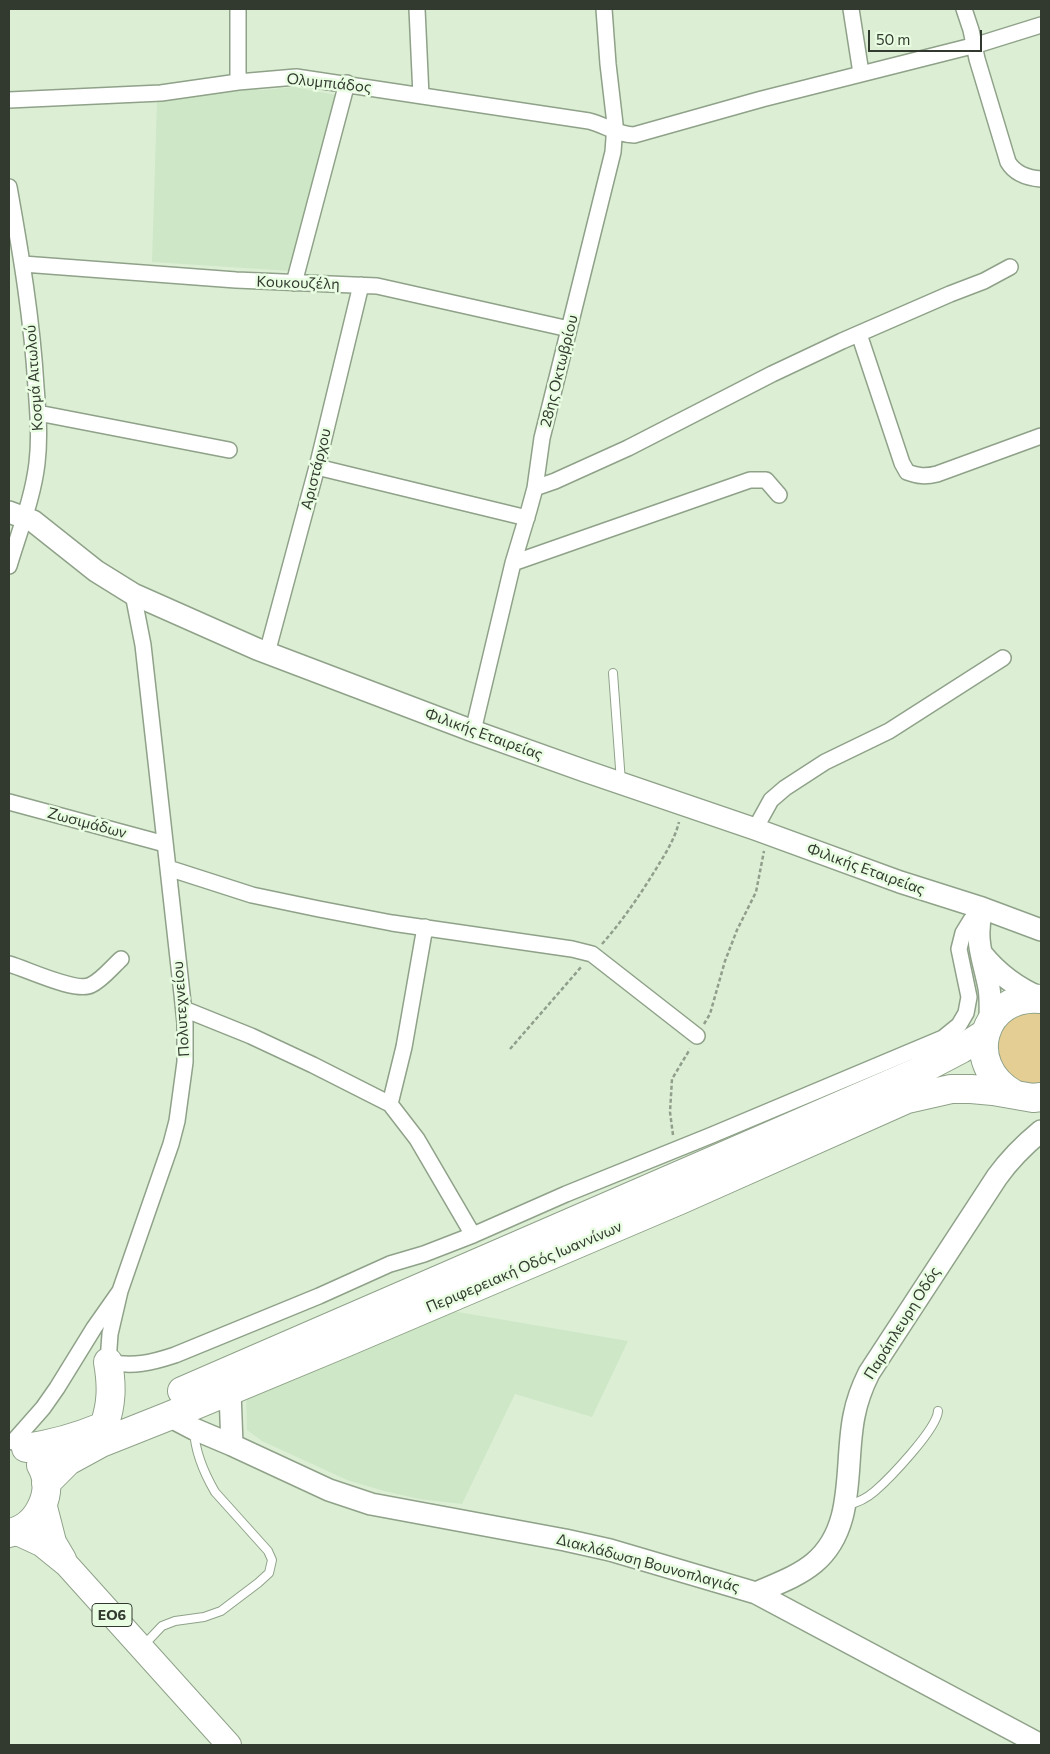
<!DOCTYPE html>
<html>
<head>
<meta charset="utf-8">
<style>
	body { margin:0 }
	#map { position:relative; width:1050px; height:1754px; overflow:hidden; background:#dcefd5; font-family:Commissioner,sans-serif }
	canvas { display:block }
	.frame { position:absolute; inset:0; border:10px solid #323a2f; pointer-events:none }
	.scale { position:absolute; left:868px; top:30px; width:114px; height:22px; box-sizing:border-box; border:2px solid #323a2f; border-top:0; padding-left:6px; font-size:15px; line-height:18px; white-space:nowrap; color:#323a2f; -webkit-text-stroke:4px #e9fde2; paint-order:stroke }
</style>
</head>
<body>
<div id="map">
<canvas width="1050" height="1754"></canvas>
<div class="frame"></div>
<div class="scale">50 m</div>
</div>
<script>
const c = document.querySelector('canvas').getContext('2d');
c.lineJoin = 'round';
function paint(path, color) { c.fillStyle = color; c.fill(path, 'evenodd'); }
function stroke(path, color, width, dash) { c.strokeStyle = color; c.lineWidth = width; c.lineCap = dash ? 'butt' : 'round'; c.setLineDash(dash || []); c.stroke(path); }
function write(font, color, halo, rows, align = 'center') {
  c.font = font + ' Commissioner,sans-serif'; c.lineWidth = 5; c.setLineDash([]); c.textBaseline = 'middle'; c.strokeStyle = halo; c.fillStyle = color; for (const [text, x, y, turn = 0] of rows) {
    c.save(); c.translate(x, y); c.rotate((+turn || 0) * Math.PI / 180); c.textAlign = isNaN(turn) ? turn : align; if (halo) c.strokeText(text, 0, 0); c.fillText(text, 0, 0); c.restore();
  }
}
paint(new Path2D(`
	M294 87 336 95 290 271 152 262 157 101 241 89 264 90Z
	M446 1310 628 1341 592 1417 515 1394 462 1504 419 1499 384 1491 347 1480 262 1441 247 1430 246 1393Z`), '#cee7c6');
paint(new Path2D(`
	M1041 1009V1090L1017 1088 992 1048 1011 1015Z`), '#e5ce94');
const lane = new Path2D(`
	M613 673 621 782
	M847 1505C857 1503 867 1498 875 1491 889 1479 937 1429 938 1411
	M143 1646 162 1626 175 1621 204 1617 221 1611 258 1583 269 1573 272 1560 268 1551 215 1492C204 1473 195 1452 194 1430`);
const street = new Path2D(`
	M417 9 421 96
	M851 9 861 73
	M964 9 971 30 977 59 1008 162C1015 174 1028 178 1041 179
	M238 82V9
	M9 100 161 93 238 82 296 77 589 121C605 125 618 135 634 135L762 99 980 44 1041 25
	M9 187C21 254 32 319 36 387 38 412 40 438 37 463 33 498 19 532 9 566
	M23 264 236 280 377 286 569 329
	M294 283 347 83
	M859 334 902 463 907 472C918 476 925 477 937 474L1041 436
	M38 413 229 450
	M317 467 527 518
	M535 488 555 481 628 448 772 374 842 341 950 294 984 281 1010 267
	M513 563 750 480H766L779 495
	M267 653 317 467 361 285
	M473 731 513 563 529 510 535 488 542 438 613 152 615 124 608 64 604 9
	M9 802 165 844
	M755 829 771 800 785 788 825 762 889 731 1003 658
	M168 868 252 895 319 909 392 923 572 949 592 954 697 1036
	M9 964C27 969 76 993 91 985 102 980 112 967 121 959
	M184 1009 251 1036 313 1065 390 1104 417 1139 473 1235
	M390 1104 404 1047 425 927
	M120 1291 110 1334 108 1362C133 1367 151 1363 175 1355L319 1296 390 1264 424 1254 473 1235 566 1194 712 1135 943 1038 959 1025 966 1013 969 997 959 949 963 933 971 920 981 909
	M13 1442 43 1408 57 1388 94 1328 120 1291 171 1144 177 1121 185 1062V1023L182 994 143 645 133 594`);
const secondary = new Path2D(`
	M9 512 33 521 96 571 133 594 257 649 473 731 585 771 755 829 900 882 982 908 1041 930
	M982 908C974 941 983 957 989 988 991 1000 990 1012 990 1023
	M982 954C999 975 1017 988 1041 998
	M230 1392 232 1445
	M169 1416 194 1429 232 1445 329 1490 371 1504 565 1540 610 1550 756 1593 1041 1745
	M756 1593C776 1584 797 1577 814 1563 857 1527 844 1465 854 1416 857 1400 862 1387 869 1373L997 1177C1010 1159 1024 1145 1041 1131`);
const primary = new Path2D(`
	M44 1503 54 1542 64 1559
	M15 1532 41 1544 67 1565 229 1745`);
const highway = new Path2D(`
	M1014 1094C961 1064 983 993 1041 999
	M182 1391 917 1072 961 1049 986 1033
	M104 1426C112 1404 112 1385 108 1362
	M26 1448C52 1444 75 1438 99 1428
	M46 1483 68 1461 101 1443 169 1416 347 1342 680 1200 907 1099 951 1089H971L993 1091 1033 1098 1041 1097
	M9 1533C38 1528 56 1491 41 1465`);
stroke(lane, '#8fa289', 10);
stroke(street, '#8fa289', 18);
stroke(secondary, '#8fa289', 24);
stroke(primary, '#8fa289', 26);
stroke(highway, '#8fa289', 30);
stroke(new Path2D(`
	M602 944C624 919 642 892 659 864 667 851 675 838 679 822
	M704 1024 710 1014 725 961 737 930 756 892 764 851
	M510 1049 582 966
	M673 1135 670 1112 672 1079 690 1049`), '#909e8b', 2.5, [4, 2.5]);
stroke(lane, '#fff', 8);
stroke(street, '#fff', 15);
stroke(secondary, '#fff', 21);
stroke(primary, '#fff', 24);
stroke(highway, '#fff', 28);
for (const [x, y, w] of [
	[112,1615,40]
]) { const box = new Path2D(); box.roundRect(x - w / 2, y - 11.5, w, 23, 4); c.fillStyle = '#e9fde2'; c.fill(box); stroke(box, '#323a2f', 1); }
write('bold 14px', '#323a2f', null, [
	["ΕΟ6",112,1615]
]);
write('15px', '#323a2f', '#e9fde2', [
	["Ολυμπιάδος",329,83,6],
	["Κουκουζέλη",298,283,2],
	["28ης Οκτωβρίου",559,371,-76],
	["Κοσμά Αιτωλού",34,378,-94],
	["Αριστάρχου",316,469,-76],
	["Φιλικής Εταιρείας",484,734,20],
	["Ζωσιμάδων",87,823,15],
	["Φιλικής Εταιρείας",866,869,20],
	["Πολυτεχνείου",181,1009,-94],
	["Περιφερειακή Οδός Ιωαννίνων",524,1267,-23],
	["Παράπλευρη Οδός",902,1323,-58],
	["Διακλάδωση Βουνοπλαγιάς",648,1563,15]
]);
</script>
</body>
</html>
